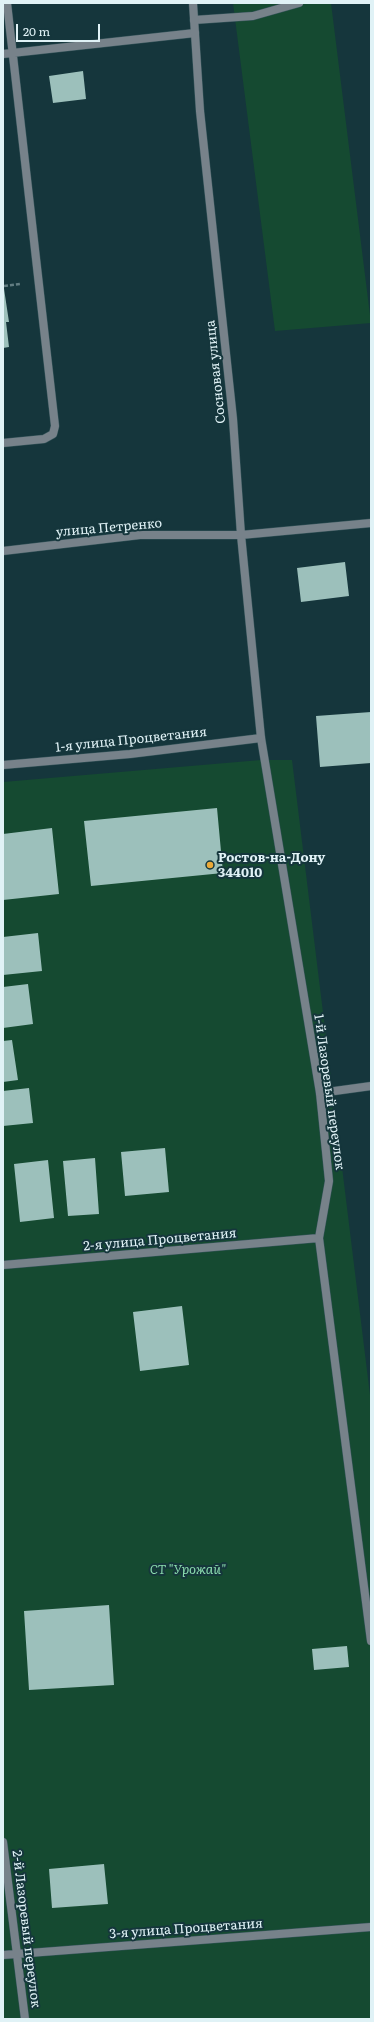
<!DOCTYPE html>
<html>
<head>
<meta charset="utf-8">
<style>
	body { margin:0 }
	#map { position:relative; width:374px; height:2022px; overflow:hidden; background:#15363c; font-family:Literata,serif }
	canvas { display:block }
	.frame { position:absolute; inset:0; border:4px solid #e0f2f6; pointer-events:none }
	.scale { position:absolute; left:16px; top:24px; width:84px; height:18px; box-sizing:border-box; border:2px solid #e0f2f6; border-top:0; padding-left:5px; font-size:12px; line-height:14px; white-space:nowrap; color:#e0f2f6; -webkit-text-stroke:3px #15363c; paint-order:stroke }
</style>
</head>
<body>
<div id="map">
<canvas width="374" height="2022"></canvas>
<div class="frame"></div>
<div class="scale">20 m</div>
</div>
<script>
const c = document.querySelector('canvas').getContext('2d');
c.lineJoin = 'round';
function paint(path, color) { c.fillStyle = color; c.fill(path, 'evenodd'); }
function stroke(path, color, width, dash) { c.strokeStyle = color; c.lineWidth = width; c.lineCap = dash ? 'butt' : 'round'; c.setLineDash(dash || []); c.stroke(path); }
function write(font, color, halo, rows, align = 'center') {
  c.font = font + ' Literata,serif'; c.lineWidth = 4; c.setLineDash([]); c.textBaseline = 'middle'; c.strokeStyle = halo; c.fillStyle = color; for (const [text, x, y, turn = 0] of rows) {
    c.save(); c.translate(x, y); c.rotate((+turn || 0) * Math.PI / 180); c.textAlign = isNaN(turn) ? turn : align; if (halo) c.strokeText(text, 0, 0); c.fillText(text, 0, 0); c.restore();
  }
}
paint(new Path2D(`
	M233 3H331L371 323 275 331Z
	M261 760H292L371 1403V2019H3V782Z`), '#154a31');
paint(new Path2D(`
	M83 71 86 99 53 103 49 76Z
	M3 282 9 322H6L9 347 3 348Z
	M345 562 349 596 301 602 297 568Z
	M371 712V763L320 767 316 716Z
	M217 808 223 873 91 886 84 821Z
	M52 828 59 894 3 900V834Z
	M38 933 42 971 3 975V937Z
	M28 984 33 1024 3 1028V987Z
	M12 1040 18 1080 3 1082V1041Z
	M29 1088 33 1123 3 1126V1091Z
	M165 1148 169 1192 125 1196 121 1152Z
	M95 1158 99 1214 68 1216 63 1161Z
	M48 1160 54 1218 20 1222 14 1164Z
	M182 1306 189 1365 140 1371 133 1312Z
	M109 1605 114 1685 29 1690 24 1611Z
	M347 1646 349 1667 314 1670 312 1649Z
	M104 1864 108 1904 52 1908 49 1869Z`), '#9cc0bb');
const lane = new Path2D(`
	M194 20 253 16 299 3
	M3 54 195 33
	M3 443 44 439 53 434 55 426 7 3
	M261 738 320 1093 329 1181 319 1238 371 1641
	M3 1265 319 1238
	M3 1842 25 2019
	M3 1955 371 1927`);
const street = new Path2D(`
	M3 551 140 535H241L371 523
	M3 765 130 754 261 738 241 535 233 419 200 111 193 3
	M320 1093 371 1086`);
stroke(lane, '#35545a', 9);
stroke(street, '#35545a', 9);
stroke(new Path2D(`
	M4 286 20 284`), '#627d82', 2.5, [4, 2]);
stroke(lane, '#77828a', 8);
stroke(street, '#77828a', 8);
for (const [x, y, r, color] of [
	[210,865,4,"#eba939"]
]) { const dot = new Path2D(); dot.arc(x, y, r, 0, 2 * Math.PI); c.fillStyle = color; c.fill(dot); stroke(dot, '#15363c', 1.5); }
write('13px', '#e0f2f6', '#15363c', [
	["Сосновая улица",216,372,-96],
	["улица Петренко",109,528,-5],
	["1-я улица Процветания",131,740,-6],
	["1-й Лазоревый переулок",329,1092,82],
	["2-я улица Процветания",160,1240,-5],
	["2-й Лазоревый переулок",26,1929,83],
	["3-я улица Процветания",186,1929,-4]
]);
write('bold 13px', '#e0f2f6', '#15363c', [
	["Ростов-на-Дону",218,858],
	["344010",218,873]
], 'left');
write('italic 13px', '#8adaad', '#15363c', [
	["СТ \"Урожай\"",188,1570]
]);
</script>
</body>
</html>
